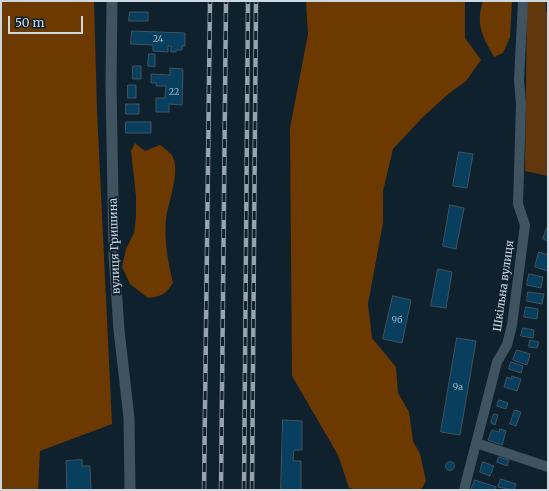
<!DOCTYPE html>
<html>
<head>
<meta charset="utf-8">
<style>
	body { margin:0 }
	#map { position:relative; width:549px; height:491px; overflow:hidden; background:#0f212d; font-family:Merriweather,serif }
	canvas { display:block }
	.frame { position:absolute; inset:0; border:2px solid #cdd8e1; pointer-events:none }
	.scale { position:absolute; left:8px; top:16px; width:75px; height:18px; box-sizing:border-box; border:2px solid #cdd8e1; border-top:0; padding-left:5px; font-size:12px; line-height:14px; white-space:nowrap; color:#cdd8e1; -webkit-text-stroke:3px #0f212d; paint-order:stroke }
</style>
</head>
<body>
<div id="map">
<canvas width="549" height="491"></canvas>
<div class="frame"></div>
<div class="scale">50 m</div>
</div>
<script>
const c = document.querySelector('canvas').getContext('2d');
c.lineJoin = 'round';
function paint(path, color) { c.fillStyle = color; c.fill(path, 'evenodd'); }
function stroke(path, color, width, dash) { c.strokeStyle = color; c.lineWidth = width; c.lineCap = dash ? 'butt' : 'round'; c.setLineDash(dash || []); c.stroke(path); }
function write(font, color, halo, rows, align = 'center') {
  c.font = font + ' Merriweather,serif'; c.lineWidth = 4; c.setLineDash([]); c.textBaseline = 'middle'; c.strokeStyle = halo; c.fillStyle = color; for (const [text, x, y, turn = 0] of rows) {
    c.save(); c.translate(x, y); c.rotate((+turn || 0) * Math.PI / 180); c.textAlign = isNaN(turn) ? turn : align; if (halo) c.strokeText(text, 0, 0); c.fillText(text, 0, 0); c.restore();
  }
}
paint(new Path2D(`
	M527 1H546V11L548 14V176L525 171Z`), '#62370e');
paint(new Path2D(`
	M1 1H94L97 110 112 424 40 451 38 490H1Z
	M306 1H465V38L481 60 466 81 447 95 423 117 393 149 383 191V223L368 304 372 338 396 367 398 393 409 412 413 441 420 454 426 481 421 490H357L349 488 338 455 292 376 290 128 308 34Z
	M483 1H512L510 37 503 53 494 57C483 37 475 24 483 1Z
	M135 143 145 151 160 145C163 147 167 150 170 153 183 166 168 202 166 219 164 240 168 262 173 283 165 295 162 296 148 298L130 284 122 267 126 249 134 233 136 217V196L131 151Z`), '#6c3901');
const building = new Path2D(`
	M130 12H148V21H129Z
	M132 31 185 33V46H182V50H176V52H171V46H168V52L153 51V45L131 44Z
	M149 54H155V67L148 66Z
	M133 66H141V79H133Z
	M170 68 183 69 182 105 169 104V112H156V98H165L166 86H156L157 83H151V74L170 75Z
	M128 85H136V98H128Z
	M126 104H139V114H126Z
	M126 122H151V133H126Z
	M459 152 473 154 467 188 453 186Z
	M450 205 464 208 456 249 443 246Z
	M547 228H548V241L543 239Z
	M539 252 548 255V271L535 267Z
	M438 269 452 272 446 308 431 306Z
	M529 274 543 277 541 288 527 285Z
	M528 292 544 294 542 304 527 301Z
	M393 296 411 300 402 343 383 339Z
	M526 307 538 309 537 319 524 317Z
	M523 328 534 330 533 338 521 336Z
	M457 338 476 341 460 435 441 432Z
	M530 340 539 342 537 348 529 347Z
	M517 350 530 354 527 365 513 360Z
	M511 362 523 366 521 373 509 369Z
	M512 376 521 379 517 391 504 387 507 377 511 379Z
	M499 400 508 403 506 409 497 406Z
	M515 410 521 412 516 426 510 424Z
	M494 414 498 415 495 425 491 423Z
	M283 420 302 421V450H294L293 461H301V490H281Z
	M500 429 506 431 502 445 488 440 492 430 499 432Z
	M499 457 509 460 507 466 497 462Z
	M82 460V466H90L91 490H67L66 461Z
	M445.5 466a4.5 4.5 0 1 1 9 0a4.5 4.5 0 1 1-9 0Z
	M483 462 494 466 490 476 480 472Z
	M501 479 516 484 514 490 498 487Z
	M475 480 496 487 495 490H471Z`);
paint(building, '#093f5e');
stroke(building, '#405462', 1);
stroke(new Path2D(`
	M476 443 548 467
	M464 490 497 362 507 345 512 325 525 225 518 204 521 104 519 80 523 1`), '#405361', 10);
stroke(new Path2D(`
	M112 1 111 84 114 256 119 330 129 418 130 490`), '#405361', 11);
const rail = new Path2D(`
	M204 490 210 1
	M221 490 226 1
	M244 490 248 1
	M252 490 256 1`);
stroke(rail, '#97a4ad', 4.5);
stroke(rail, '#0f212d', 3, [9]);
write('9px', '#9cb2c0', null, [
	["24",158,39],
	["22",174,92],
	["9б",397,320],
	["9а",458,387]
]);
write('11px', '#cdd8e1', '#0f212d', [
	["вулиця Гришина",115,246,-92],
	["Шкільна вулиця",504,286,-82]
]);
</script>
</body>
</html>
